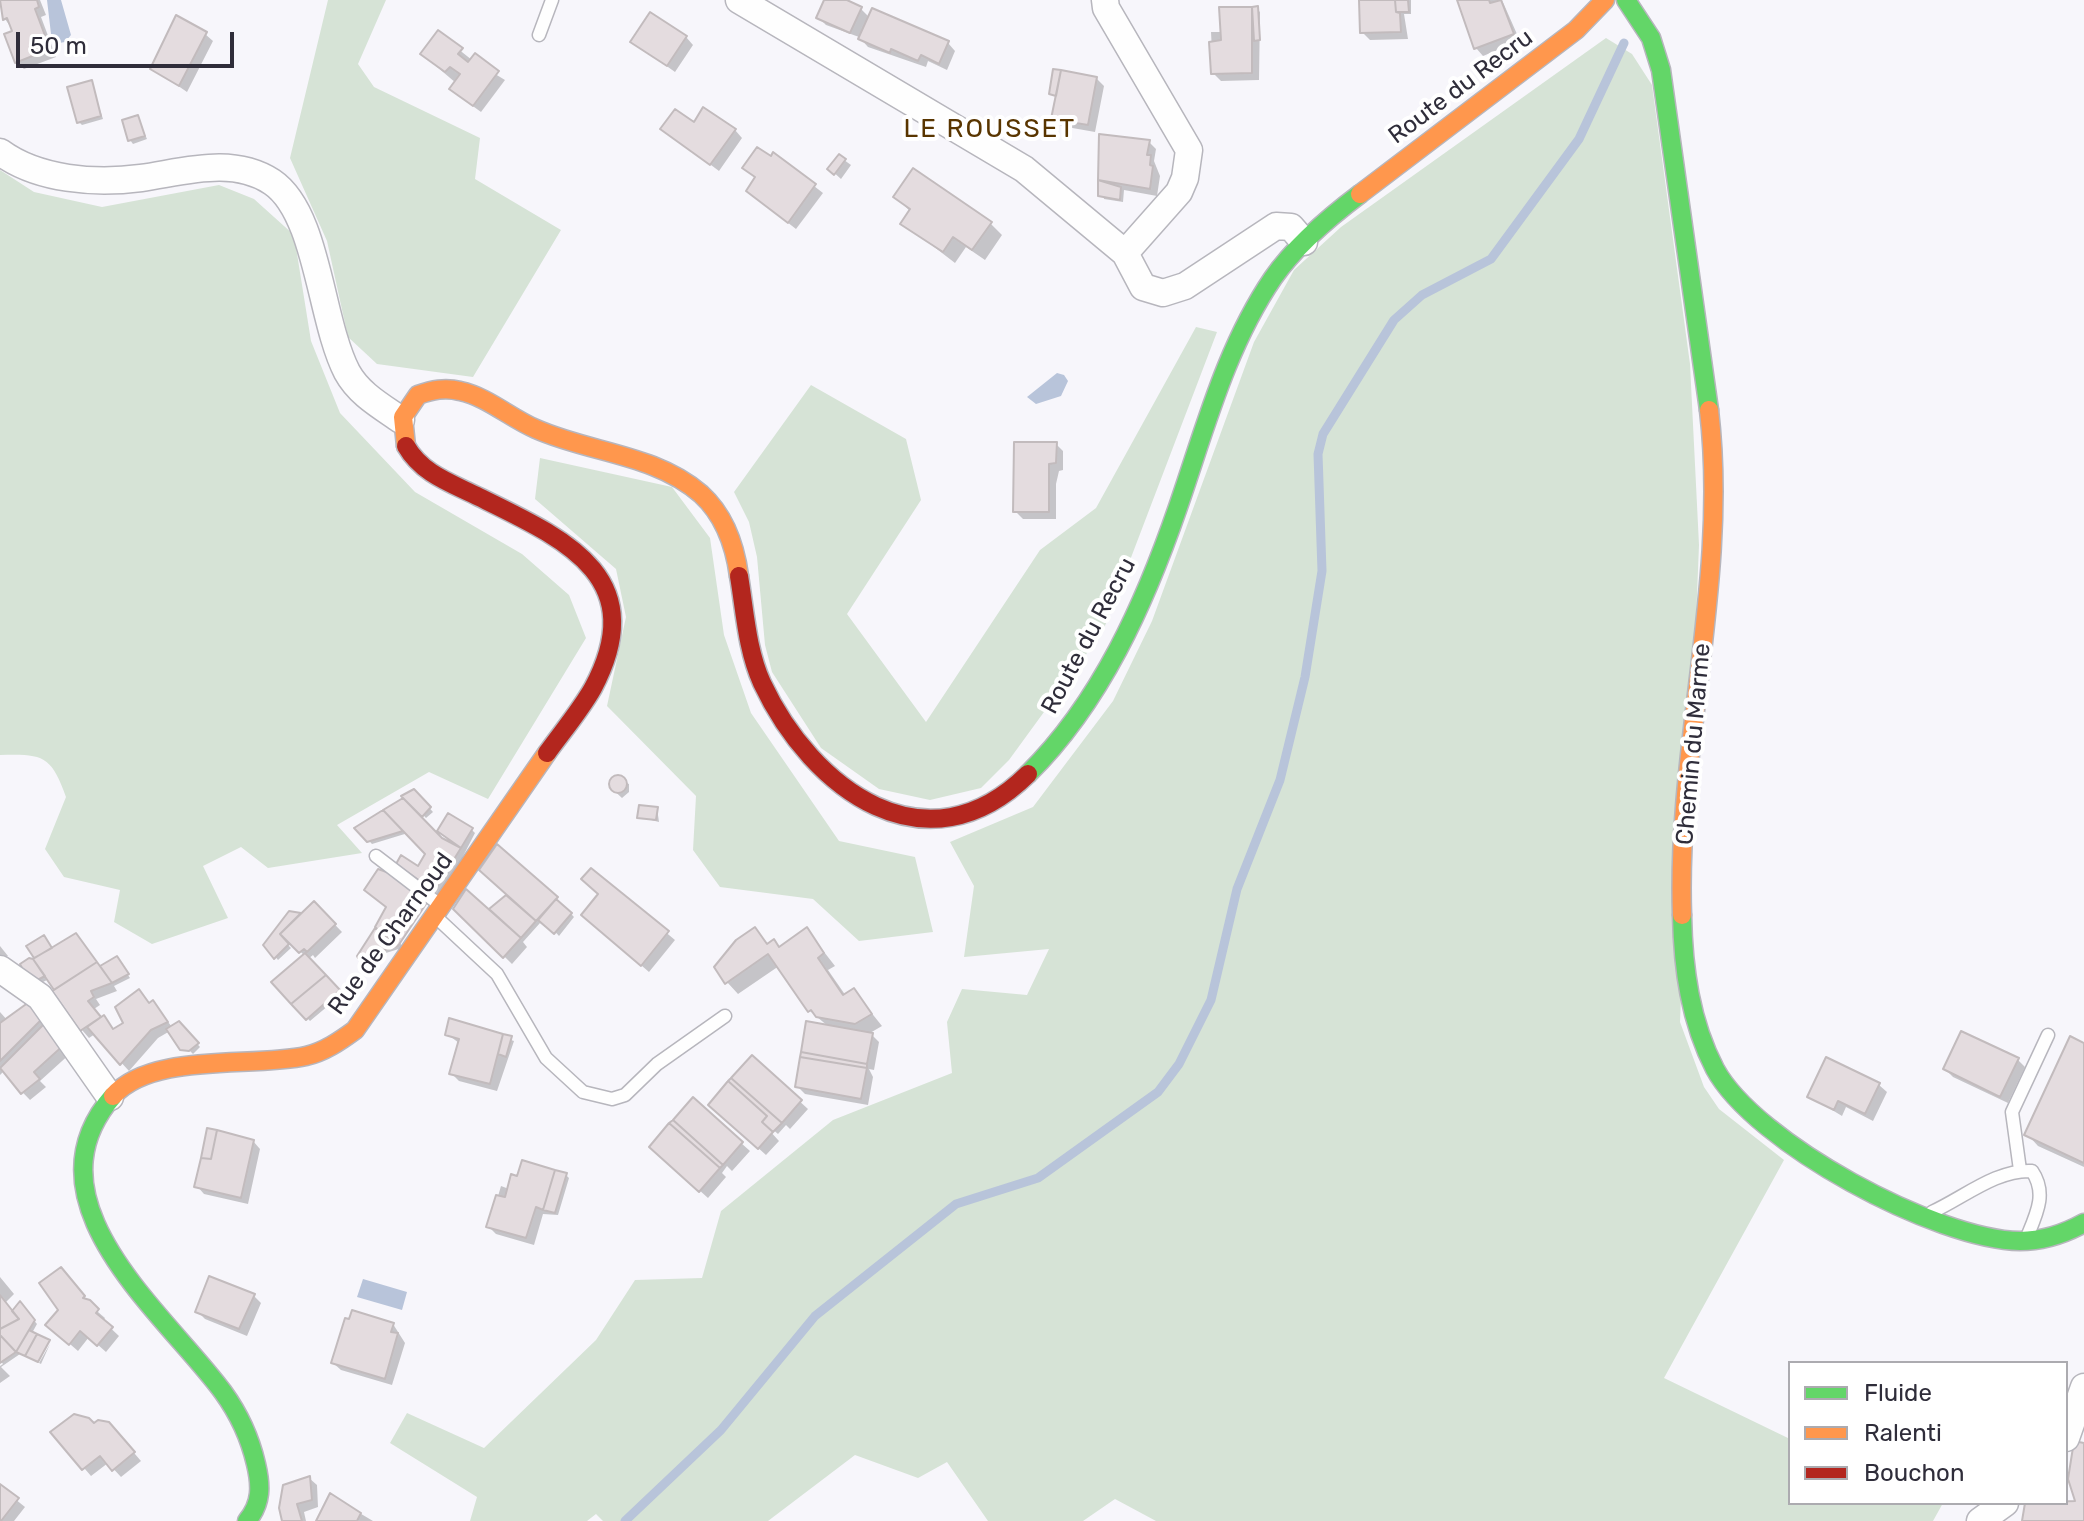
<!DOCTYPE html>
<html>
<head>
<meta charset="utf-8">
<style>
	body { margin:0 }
	#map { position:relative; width:2084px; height:1521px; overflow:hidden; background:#f7f6fb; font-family:Rubik,sans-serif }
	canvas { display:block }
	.legend { position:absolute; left:1788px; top:1361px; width:280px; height:144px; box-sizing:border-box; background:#fff; border:2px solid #acabb0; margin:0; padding:10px 14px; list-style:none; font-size:24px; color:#2f2d3a }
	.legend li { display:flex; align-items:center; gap:16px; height:40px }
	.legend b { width:40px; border:2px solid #acabb0 }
	.scale { position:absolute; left:16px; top:32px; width:218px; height:36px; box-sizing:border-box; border:4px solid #2f2d3a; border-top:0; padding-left:10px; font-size:24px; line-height:28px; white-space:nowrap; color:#2f2d3a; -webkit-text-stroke:6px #fff; paint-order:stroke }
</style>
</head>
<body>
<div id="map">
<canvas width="2084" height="1521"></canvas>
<ul class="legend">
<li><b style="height:10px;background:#63d668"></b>Fluide</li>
<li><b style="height:10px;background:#ff974d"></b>Ralenti</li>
<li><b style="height:10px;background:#b3261e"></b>Bouchon</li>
</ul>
<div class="scale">50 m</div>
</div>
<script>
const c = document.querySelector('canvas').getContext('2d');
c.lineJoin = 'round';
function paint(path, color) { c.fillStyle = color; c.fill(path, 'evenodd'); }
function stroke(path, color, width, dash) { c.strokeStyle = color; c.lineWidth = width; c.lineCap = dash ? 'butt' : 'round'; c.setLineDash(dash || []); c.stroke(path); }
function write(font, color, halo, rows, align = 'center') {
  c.font = font + ' Rubik,sans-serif'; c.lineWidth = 8; c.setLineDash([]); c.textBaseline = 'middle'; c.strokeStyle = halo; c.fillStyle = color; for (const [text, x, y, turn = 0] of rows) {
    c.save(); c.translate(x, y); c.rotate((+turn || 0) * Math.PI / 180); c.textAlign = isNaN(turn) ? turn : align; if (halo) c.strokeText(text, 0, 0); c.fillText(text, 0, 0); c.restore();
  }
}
paint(new Path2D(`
	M328 0H386L358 64 374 87 480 138 475 179 561 230 473 377 377 364 348 337 327 241 290 158Z
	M1606 38 1632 54 1652 85 1690 364 1699 545 1680 1022 1704 1087 1719 1109 1784 1160 1664 1378 1790 1439V1503H1943L1933 1521H1156L1115 1499 1083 1521H988L947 1462 918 1478 855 1455 768 1521H603L596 1514 587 1521H470L477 1497 390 1443 407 1413 484 1448 596 1340 635 1280 702 1278 721 1211 833 1120 952 1073 947 1022 962 989 1027 995 1049 949 964 957 974 886 950 842 1033 807 1113 701 1152 621 1254 342 1294 270 1341 227Z
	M0 170 34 192 102 207 219 185 254 199 294 235 311 341 340 413 415 492 522 554 569 595 586 638 488 799 429 772 337 825 362 853 268 868 241 847 203 866 228 918 152 944 114 922 120 890 64 877 45 849 66 797C51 755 43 754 0 755Z
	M1196 327 1217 332 1103 631 1009 760 981 788 930 800 879 789 821 748 772 672 765 645 757 557 749 522 734 492 811 385 906 439 921 500 847 614 926 722 1040 550 1096 508Z
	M540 458 672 487 710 538 724 635 751 713 839 841 915 857 933 932 859 941 813 899 720 887 693 850 696 796 607 706 626 617 616 569 535 499Z`), '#d6e3d6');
paint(new Path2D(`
	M47 0H61L71 35 65 42 59 43 51 34Z
	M1057 373 1064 375 1068 381 1061 396 1036 404 1027 397Z
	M363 1279 407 1292 402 1310 357 1297Z`), '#b8c4da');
paint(new Path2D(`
	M0 0H40L46 15 41 17 56 57 24 69 16 62 15 33 5 19Z
	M827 0H842L860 8 870 18 948 43 955 51 947 70 928 61 926 67 868 47 859 37 826 25 819 18Z
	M1361 0H1411V14H1404L1408 39 1370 40 1362 32Z
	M1459 0H1502L1520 41 1483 56 1476 48Z
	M1221 9H1257L1260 12 1259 80 1221 81 1213 73 1211 32H1223Z
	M438 33 472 60 505 80 481 112 459 96 456 83 430 61Z
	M205 34 213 41 187 92 152 68Z
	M686 37 693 45 675 72 633 42Z
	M1097 79 1104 86 1095 132 1061 126 1053 118 1057 98 1051 93Z
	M91 82 103 119 82 125 79 122Z
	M137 117 147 139 133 144 130 140Z
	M694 124 735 130 742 138 719 171 663 129Z
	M1149 142 1156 149 1154 161 1160 176 1157 196 1124 190 1123 202 1104 199 1100 180Z
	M774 155 823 193 796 229 756 198 757 178 752 175Z
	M840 157 851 165 841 179 830 169Z
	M895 197 990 223 1002 235 985 260 966 247 955 263 903 223 911 212Z
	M1056 444 1063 451V470L1059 471 1056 484V519H1023L1015 511Z
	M613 778 629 784V792L622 798 609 786Z
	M414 791 433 812 426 818 405 796Z
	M657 808 659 822 639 817Z
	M385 811 460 850 472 830 475 833 442 897 406 871 418 869 427 854 408 833 372 844 357 828Z
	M591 870 675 940 649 972 591 922 600 895Z
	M379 871 402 948 360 961 358 959 388 908Z
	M508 895 556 898 574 917 559 936 548 924 545 927 540 923 523 942 527 947 512 964 456 909 498 920 500 918 492 909Z
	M314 903 342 932 315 958 313 955 308 959 341 995 310 1021 274 982 305 956 283 935 280 937 291 948 278 960 266 945 290 914 302 915Z
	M755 929 769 945 780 949 807 930 835 966 828 970 846 996 854 991 882 1026 870 1033 879 1042 874 1070 869 1069 873 1077 868 1105 805 1094 797 1086 829 1027 810 1011 779 966 738 994 727 982Z
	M0 946 8 956 0 962Z
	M29 946 52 950 100 967 116 958 130 978 114 986 117 991 96 999 100 1005 94 1009 102 1019 115 1031 153 1003 172 1027 179 1023 200 1047 193 1054 170 1031 158 1038 129 1071 95 1034 89 1038 82 1030 49 979 35 986 37 959Z
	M28 1004 72 1052 40 1081 46 1087 30 1100 3 1072 0 1075V1012L8 1021Z
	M451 1020 514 1041 497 1091 459 1081 452 1074 459 1043 447 1034Z
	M2084 1045V1167L2038 1146 2027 1134Z
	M752 1058 808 1109 790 1129 786 1125 778 1134 771 1128 769 1130 779 1141 766 1155 718 1112Z
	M1827 1060 1879 1085 1887 1092 1873 1121 1846 1107 1842 1116 1809 1096Z
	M2018 1060 2025 1067 2008 1103 1953 1077 1945 1069Z
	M693 1100 750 1151 732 1171 727 1166 722 1173 726 1177 708 1198 659 1154Z
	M253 1141 260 1149 248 1204 204 1194 197 1186Z
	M566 1175 569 1178 558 1215 543 1214 534 1245 496 1234 489 1227 501 1186 509 1189Z
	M0 1277 14 1294 5 1303 13 1313 20 1304 37 1324 32 1333 47 1341 36 1361 20 1354 1 1367 10 1376 0 1383V1366L3 1364 0 1360Z
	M69 1277 91 1306 105 1318 103 1321 119 1336 106 1352 89 1337 78 1351 56 1332Z
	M254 1296 261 1303 247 1336 205 1319 197 1311Z
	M393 1324 405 1343 392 1385 341 1370 333 1363Z
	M50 1344 41 1364 39 1363Z
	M94 1426 116 1432 141 1461 121 1477 108 1463 91 1476 53 1432Z
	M309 1478 317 1485 318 1507 304 1512 306 1521H284Z
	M0 1487 25 1507 14 1521H0Z
	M331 1496 373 1521H318Z`), '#0003');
stroke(new Path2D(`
	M625 1521 721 1430 815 1316 956 1204 1038 1178 1158 1092 1179 1064 1211 1000 1237 889 1280 780 1305 677 1322 571 1318 454 1323 434 1394 320 1422 295 1491 259 1579 139 1624 43`), '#b8c4da', 9);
const building = new Path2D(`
	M0 0H37L39 7 35 9 50 49 15 63 4 34 12 31 7 18 3 20Z
	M824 0H847L862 7 850 33 816 18Z
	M1359 0H1395L1396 12 1400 13 1401 32 1360 33Z
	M1395 0H1408L1409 12H1396Z
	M1457 0H1489L1490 3 1501 0 1514 34 1474 49Z
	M1258 6 1260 40 1254 41 1252 7Z
	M1219 7H1252V73L1211 74 1209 42 1221 40Z
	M872 8 949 41 939 64 921 55 918 61 891 49 890 53 858 39Z
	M650 12 687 36 667 66 630 42Z
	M176 15 207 32 179 86 150 69Z
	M438 30 463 48 458 54 468 62 475 53 499 71 473 106 449 89 460 74 450 67 445 72 420 54Z
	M1053 69 1061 70 1056 96 1049 94Z
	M1061 70 1097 77 1088 125 1051 119Z
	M92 80 101 116 77 123 67 87Z
	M703 107 736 129 710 165 660 129 675 109 694 122Z
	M138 115 145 136 128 141 122 120Z
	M1099 134 1150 140 1147 155H1151L1150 165 1153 166 1150 189 1098 180Z
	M757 147 771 156 773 152 816 184 788 223 746 191 755 177 742 168Z
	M839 154 846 159 834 175 827 169Z
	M913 168 992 222 972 250 953 237 943 252 900 224 910 209 893 197Z
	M1098 180 1121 187 1120 200 1098 196Z
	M1014 442H1057L1056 463 1049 464V512H1013Z
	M609 784a9 9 0 1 1 18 0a9 9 0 1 1-18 0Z
	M414 789 431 807 422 817 401 796Z
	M403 798 442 838 461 848 434 891 396 864 401 855 418 866 425 854 383 810Z
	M639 805 658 807 656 820 637 818Z
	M383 810 403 831 367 842 354 828Z
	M448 813 473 828 461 848 437 831Z
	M497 844 558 897 536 921 479 870Z
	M591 868 669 931 641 966 581 915 598 894 581 879Z
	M378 869 392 874 426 904 398 946 375 927 386 907 364 890Z
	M466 889 521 938 503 958 453 909Z
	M506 895 536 921 521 938 489 909Z
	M556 899 572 913 554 934 538 920Z
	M314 901 336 924 307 952 304 949 299 953 280 934Z
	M289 911 301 913 280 934 289 944 274 959 263 945Z
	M755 927 767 944 774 939 779 947 807 927 824 953 818 958 843 995 854 988 872 1014 855 1024 816 1017 811 1010 808 1012 768 954 725 984 714 967 736 940Z
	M375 928 398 946 358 958 357 956Z
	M76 933 97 962 54 990 33 959Z
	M44 935 52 948 34 958 26 946Z
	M305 953 326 975 291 1004 271 982Z
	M117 956 129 974 112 983 100 966Z
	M29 958 33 959 45 976 30 984 20 964Z
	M97 962 112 983 91 991 94 997 88 1001 101 1017 80 1031 52 991Z
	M326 975 340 990 306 1020 291 1004Z
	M139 989 149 1003 153 1000 168 1022 151 1030 120 1065 87 1027 104 1015 113 1029 123 1023 115 1007Z
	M29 1002 44 1017 0 1061V1023Z
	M449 1018 503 1034 490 1084 449 1074 459 1039 445 1035Z
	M47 1021 66 1043 34 1072 40 1079 21 1094 0 1068Z
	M179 1021 199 1043 189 1051 180 1050 166 1029Z
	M806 1021 873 1033 867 1064 801 1052Z
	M1961 1031 2019 1058 2000 1097 1943 1069Z
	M503 1034 512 1036 506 1057 498 1054Z
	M2070 1036 2084 1043V1163L2024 1135Z
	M801 1052 867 1064V1068L800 1057Z
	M752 1055 802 1100 782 1123 731 1078Z
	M800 1057 867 1068 861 1099 795 1087Z
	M1826 1057 1880 1083 1865 1114 1838 1101 1834 1110 1807 1097Z
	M731 1078 782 1123 773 1132 762 1122 767 1116 728 1081Z
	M728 1081 767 1116 762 1122 773 1132 758 1149 708 1105Z
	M693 1097 743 1142 723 1165 673 1120Z
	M673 1120 723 1165 720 1168 669 1123Z
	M669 1123 720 1168 699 1192 649 1147Z
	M207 1128 217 1130 211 1159 201 1158Z
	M217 1130 254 1140 241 1198 194 1187 201 1158 211 1159Z
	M522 1160 555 1170 543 1210 536 1207 526 1238 486 1227 496 1195 505 1197 511 1174 517 1176Z
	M555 1170 567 1173 555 1213 543 1210Z
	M61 1267 85 1296 83 1298 90 1300 99 1309 96 1313 113 1327 97 1346 80 1331 69 1345 45 1325 58 1310 39 1283Z
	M209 1276 255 1294 239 1329 195 1312Z
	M0 1295 19 1319 0 1329Z
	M20 1301 35 1320 16 1352 0 1335V1329L19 1319 12 1311Z
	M352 1310 394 1323 391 1332 398 1333 385 1379 331 1363 345 1318 349 1319Z
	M29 1330 37 1334 25 1356 16 1352Z
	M37 1334 50 1340 38 1362 25 1356Z
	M0 1335 16 1352 0 1363Z
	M74 1414 89 1418 94 1423 98 1420 109 1422 135 1452 112 1471 100 1456 82 1470 50 1432Z
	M2074 1441 2084 1443V1521H2022L2025 1503 2075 1501 2068 1479Z
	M310 1476 312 1500 297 1504 302 1521H282L279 1508 283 1485Z
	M0 1484 19 1498 1 1521H0Z
	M330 1493 361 1513 357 1521H316Z`);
paint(building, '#e4dcdf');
stroke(building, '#c2bbbd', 2);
const lane = new Path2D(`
	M539 35 552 0
	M376 856 440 905
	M437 918 497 974 546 1058 583 1092 612 1099 625 1095 657 1064 725 1016
	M2020 1170 2012 1112 2048 1035
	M1932 1212C1963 1198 1997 1169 2032 1171 2047 1193 2037 1213 2027 1237`);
const street = new Path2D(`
	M739 0 1024 169 1125 253 1143 287 1163 293 1185 286 1276 226 1291 227 1304 242
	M1105 0 1106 8 1189 150 1185 178 1179 192 1125 253
	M0 152C38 180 95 184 141 178 184 172 232 156 272 182 318 213 320 320 347 372 359 394 381 406 401 420
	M0 969 40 997 110 1097
	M2066 1438 2084 1387
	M1980 1521 2005 1503`);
const fast = new Path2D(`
	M1626 0 1651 38 1661 70 1709 410
	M1028 774C1101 702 1145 603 1178 507 1205 429 1226 347 1273 278 1296 245 1328 218 1360 194
	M1682 915C1683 968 1690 1021 1715 1069 1755 1143 1937 1240 2020 1241 2044 1241 2064 1234 2084 1223
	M113 1096C21 1202 166 1314 223 1392 239 1414 250 1438 256 1464 261 1485 262 1503 247 1521`);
const slow = new Path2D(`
	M1360 194 1576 30 1605 0
	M406 446 403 417 418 395C432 390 445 387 460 391 488 397 510 418 536 429 590 453 655 454 701 494 724 515 735 546 739 576
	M1682 915C1676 747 1729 579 1709 410
	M113 1096C152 1052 251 1068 306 1056 324 1052 340 1041 355 1030L547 753`);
const jam = new Path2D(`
	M406 446C422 474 451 483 479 497 565 539 652 577 593 688 580 711 562 732 547 753
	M739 576C745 612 747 650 762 683 812 790 927 874 1028 774`);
stroke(lane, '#b7b6bd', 15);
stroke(street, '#b7b6bd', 29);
stroke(fast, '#b7b6bd', 21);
stroke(slow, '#b7b6bd', 21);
stroke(jam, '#b7b6bd', 21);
stroke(lane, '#fefefe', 12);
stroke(street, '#fefefe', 26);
stroke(fast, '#63d668', 18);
stroke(slow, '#ff974d', 18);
stroke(jam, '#b3261e', 18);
write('24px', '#2f2d3a', '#fff', [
	["Route du Recru",1461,87,-37],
	["Route du Recru",1089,636,-62],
	["Chemin du Marme",1694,744,-85],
	["Rue de Charnoud",391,934,-54]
]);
c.letterSpacing = '2px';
write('26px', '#593500', '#fff', [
	["LE ROUSSET",990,129]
]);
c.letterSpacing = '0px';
</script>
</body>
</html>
